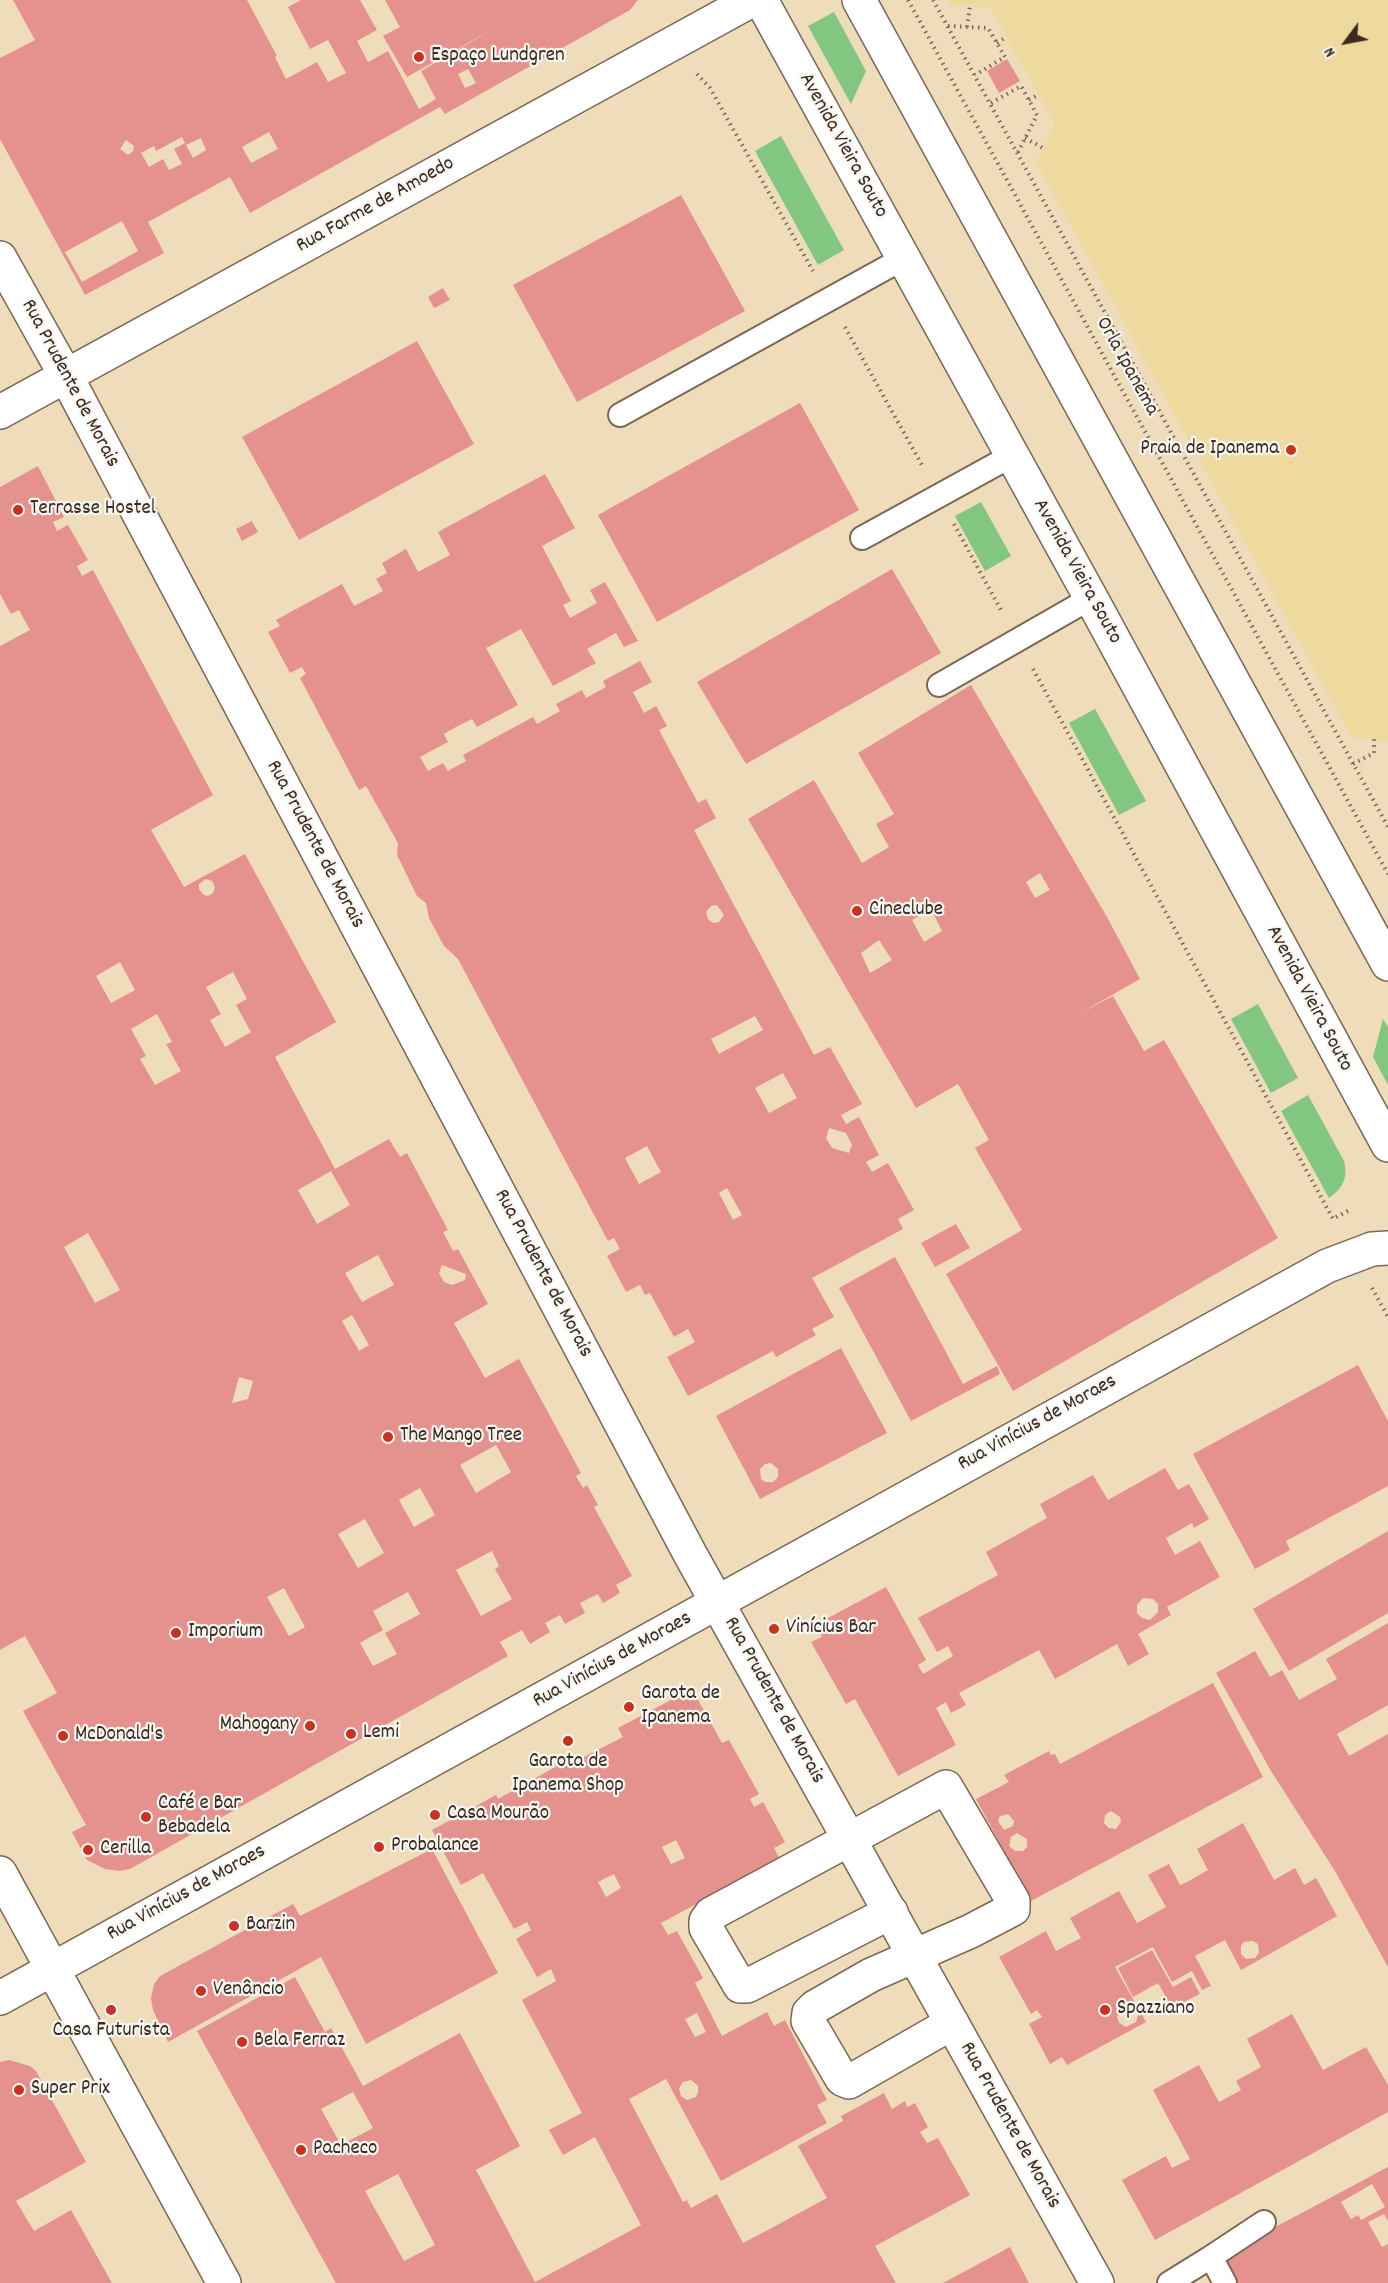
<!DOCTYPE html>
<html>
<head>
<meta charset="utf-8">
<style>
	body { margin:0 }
	#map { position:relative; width:1388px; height:2283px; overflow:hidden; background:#efdcbb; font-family:Dekko,sans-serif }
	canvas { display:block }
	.north { position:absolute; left:1316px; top:12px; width:60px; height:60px; -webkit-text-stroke:4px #f6f6f2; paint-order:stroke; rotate:238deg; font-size:16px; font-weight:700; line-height:24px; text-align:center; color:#3b2a1e }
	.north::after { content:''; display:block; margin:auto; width:21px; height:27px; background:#3b2a1e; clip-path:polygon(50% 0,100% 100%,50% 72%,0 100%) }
</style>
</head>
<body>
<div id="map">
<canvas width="1388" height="2283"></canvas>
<div class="north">N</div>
</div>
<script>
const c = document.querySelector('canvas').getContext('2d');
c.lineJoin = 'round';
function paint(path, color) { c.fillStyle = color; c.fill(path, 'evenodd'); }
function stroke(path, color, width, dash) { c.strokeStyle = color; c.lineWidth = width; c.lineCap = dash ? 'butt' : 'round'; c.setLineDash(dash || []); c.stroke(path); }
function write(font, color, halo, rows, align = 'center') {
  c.font = font + ' Dekko,sans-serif'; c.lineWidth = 4.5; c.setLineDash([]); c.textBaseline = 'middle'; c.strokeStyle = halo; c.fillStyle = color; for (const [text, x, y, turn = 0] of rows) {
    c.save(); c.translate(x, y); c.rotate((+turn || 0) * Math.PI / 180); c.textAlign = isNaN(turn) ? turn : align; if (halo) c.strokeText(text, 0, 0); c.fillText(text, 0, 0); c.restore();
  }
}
paint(new Path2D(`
	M834 12 866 71 851 104 808 26Z
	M781 136 844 250 818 265 755 151Z
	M981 502 1011 556 985 571 955 516Z
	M1095 709 1146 801 1119 815 1069 723Z
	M1258 1004 1298 1078 1271 1093 1231 1019Z
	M1383 1019 1388 1027V1085L1373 1057Z
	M1308 1095 1344 1161C1348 1178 1343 1188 1329 1198L1281 1111Z`), '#81c681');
paint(new Path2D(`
	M948 0H1388V741L1352 738 1036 162 1055 124 990 8 951 5Z`), '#eeda9e');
paint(new Path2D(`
	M13 0H247L277 56 275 57 286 79 317 62 328 82 346 73 328 40 310 49 288 7 301 0H360L377 30 357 41 368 62 388 51 419 109 436 99 421 71 495 28 407 77 383 36 400 27 385 0H638L630 10 445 114 440 107 250 213 230 177 148 222 164 253 85 295 0 139V58L35 40ZM468 69 476 83 465 88 458 74ZM269 132 278 149 251 163 242 147ZM182 137 185 143 174 149 182 164 169 170 163 159 149 167 141 153 154 146 156 151ZM201 138 206 150 193 158 186 145ZM126 140 134 146 133 151 128 155 120 149ZM122 221 138 251 82 282 65 252Z
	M1007 59 1020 81 999 93 987 71Z
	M681 195 745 311 577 402 513 285Z
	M443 288 450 300 434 308 428 297Z
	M417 341 474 444 299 540 242 437Z
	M800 403 859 510 657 622 598 515Z
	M38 466 64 517 53 522 57 531 68 525 88 560 77 566 82 576 93 570 213 795 151 830 184 887 245 854 336 1022 275 1057 335 1169 389 1139 400 1157 407 1153 448 1230 443 1232 453 1251 458 1249 488 1304 454 1323 485 1378 519 1359 581 1473 576 1476 583 1488 587 1485 598 1505 594 1507 632 1576 616 1585 620 1593 603 1603 598 1594 580 1603 585 1613 565 1624 560 1615 545 1623 550 1632 530 1644 522 1630 500 1642 508 1656 130 1869 119 1871 105 1869 87 1860 72 1832 86 1825 23 1711 57 1693 25 1636 0 1650V646L30 630 19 610 11 614 0 594V487ZM206 879 212 881 215 887 213 893 208 896 204 895 199 889V884ZM120 962 135 990 111 1003 96 976ZM233 972 247 999 236 1005 251 1032 225 1047 210 1020 221 1014 206 987ZM157 1014 172 1042 166 1044 181 1071 155 1085 140 1059 146 1056 131 1029ZM331 1171 350 1205 317 1224 298 1190ZM88 1233 120 1290 95 1303 64 1247ZM378 1255 394 1285 362 1302 345 1273ZM442 1265 466 1274 465 1280 452 1285 444 1282 439 1273ZM352 1315 369 1345 359 1351 342 1321ZM239 1377 253 1381 248 1399 232 1403ZM496 1445 511 1472 476 1493 460 1465ZM420 1488 435 1515 414 1527 399 1500ZM365 1519 384 1553 358 1568 338 1534ZM492 1551 499 1566 495 1569 512 1599 481 1616 456 1570ZM284 1588 305 1627 289 1636 267 1597ZM408 1592 420 1614 385 1633 397 1654 373 1666 360 1643 383 1630 373 1611Z
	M545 474 575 528 542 546 571 601 563 605 570 618 597 603 590 590 605 582 638 641 624 647 616 633 587 649 596 663 553 686 521 629 486 648 518 705 477 727 472 719 456 727 444 734 448 742 420 757 428 771 443 763 448 771 466 761 463 755 533 717 537 724 560 711 556 704 582 690 586 698 606 687 603 681 640 661 652 682 633 692 644 713 656 706 667 726 659 730 698 803 706 799 716 818 694 830 814 1055 830 1047 862 1104 841 1115 846 1124 859 1117 879 1155 866 1162 872 1172 888 1163 914 1210 898 1219 903 1229 812 1278 834 1317 812 1329 816 1335 776 1357 773 1351 688 1396 667 1357 695 1342 688 1329 674 1337 650 1293 645 1295 640 1285 626 1292 607 1256 620 1249 614 1238 608 1241 458 959 444 946 429 918 426 903 417 896 397 855 398 843 366 786 359 790 300 678 306 674 302 667 290 673 268 632 280 626 276 620 342 584 354 606 383 591 376 579 387 573 382 563 406 549 418 572 450 555 438 532ZM717 905 724 915 719 922 713 923 708 919 706 912 711 906ZM755 1016 763 1030 719 1054 711 1039ZM783 1073 797 1098 769 1113 755 1088ZM829 1128 846 1133 852 1145 849 1153 832 1148 826 1138ZM647 1146 661 1172 639 1184 625 1158ZM727 1188 742 1215 733 1220 719 1193Z
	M252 521 258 532 242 541 236 529Z
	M892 569 941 653 746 764 697 682Z
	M971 685 1107 917 1140 979 1079 1014 1113 996 1144 1051 1164 1040 1278 1238 1013 1391 946 1274 1022 1230 975 1148 989 1140 958 1084 916 1108 748 819 814 780 862 863 889 847 876 824 894 814 858 753ZM1040 873 1050 890 1035 898 1026 882ZM931 909 942 931 924 942 912 920ZM879 940 892 960 870 973 861 953Z
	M956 1224 970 1248 935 1267 921 1243Z
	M895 1257 963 1384 997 1366 1000 1374 911 1421 839 1288Z
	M841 1348 887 1433 760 1499 716 1416ZM771 1463 778 1469V1477L773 1482H765L761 1479 760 1469 765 1464Z
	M1358 1365 1388 1421V1486L1286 1541 1290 1550 1255 1569 1193 1454Z
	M1165 1468 1178 1490 1189 1484 1209 1519 1194 1528 1192 1523 1166 1538 1175 1555 1200 1541 1220 1577 1167 1607 1171 1615 1138 1634 1149 1654 1128 1666 1117 1644 1055 1679 1039 1650 959 1693 966 1705 951 1713 946 1702 936 1708 956 1745 898 1776 855 1699 846 1704 811 1642 822 1637 815 1625 886 1587 926 1660 918 1665 923 1674 953 1656 948 1646 937 1652 918 1618 998 1575 986 1552 1047 1518 1040 1504 1093 1475 1108 1500ZM1143 1598 1153 1599 1158 1604V1612L1150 1620 1142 1618 1137 1613V1605Z
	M1388 1531V1613L1289 1671 1253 1609Z
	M1388 1623V1705L1337 1734 1349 1756 1388 1734V1967L1335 1871 1271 1771 1216 1673 1255 1651 1270 1677 1282 1670 1299 1700 1337 1679 1326 1659Z
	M1213 1683 1263 1777 1031 1901 976 1799 1009 1782 1004 1775 1049 1751 1051 1755 1055 1754 1060 1764ZM1111 1811 1120 1817 1121 1822 1116 1829 1109 1828 1104 1823 1105 1815ZM1008 1814 1014 1821 1013 1826 1004 1830 998 1821 1000 1816ZM1017 1833 1027 1839V1847L1023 1851H1015L1009 1846 1011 1837Z
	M692 1689 722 1743 729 1740 759 1794 750 1799 754 1807 763 1802 785 1842 774 1848 780 1859 661 1923 668 1935 677 1931 703 1978 695 1983 722 2036 767 2012 774 2026 785 2020 827 2100 817 2105 827 2123 721 2181 666 2079 629 2099 683 2202 687 2200 691 2208 717 2194 743 2243 766 2231 827 2198 798 2146 843 2121 841 2116 884 2093 892 2109 905 2101 907 2107 915 2103 928 2127 920 2132 927 2143 938 2138 970 2195 875 2246 896 2283H336L197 2031 295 1977 325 2032 331 2028 363 2086 460 2033 520 2146 476 2170 535 2282 641 2225 595 2137 563 2155 549 2130 582 2113 522 2000 556 1981 551 1969 537 1977 516 1939 531 1930 527 1922 514 1929 483 1873 461 1885 432 1830 496 1795 498 1799 573 1757 576 1761 623 1737 618 1728ZM676 1840 685 1858 671 1864 662 1847ZM614 1874 621 1888 606 1897 598 1882ZM697 2013 706 2032 695 2037 685 2019ZM691 2080 698 2086V2092L696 2097 687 2100 681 2096 679 2088 683 2082ZM353 2092 373 2128 341 2145 321 2109ZM398 2174 435 2245 404 2261 365 2191Z
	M1243 1823 1274 1880 1295 1868 1304 1885 1316 1878 1337 1916 1241 1970 1225 1940 1195 1956 1211 1986 1202 1990 1192 1971 1172 1982 1153 1947 1115 1967 1146 2022 1067 2065 1062 2057 1050 2064 1029 2024 1042 2017 1037 2010 1031 2014 999 1957 1046 1931 1056 1951 1081 1938 1070 1918 1119 1891 1137 1923 1166 1907 1148 1875 1169 1864 1180 1885 1187 1882 1208 1870 1197 1849ZM1253 1941 1258 1944 1259 1953 1255 1958 1246 1959 1241 1954V1946L1244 1942ZM1126 2007 1133 2008 1138 2015 1136 2022 1126 2027 1119 2023 1117 2016Z
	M432 1849 498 1973 366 2044 321 1957 168 2042 153 2010 151 1998 154 1984 160 1976 293 1904 300 1916Z
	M1152 1950 1173 1987 1191 1977 1200 1994 1172 2008 1158 1983 1133 1997 1118 1968Z
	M1292 2014 1323 2070 1366 2047 1388 2085V2112L1155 2240 1122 2180 1166 2156 1172 2168 1190 2159 1153 2090 1199 2065 1219 2102 1241 2090 1236 2081 1261 2067 1247 2039Z
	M9 2060 30 2066 36 2071 86 2162 16 2201 34 2231 71 2210 112 2283H0V2062Z
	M1388 2167V2221L1384 2214 1368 2222 1382 2247 1388 2244V2283H1233L1219 2257ZM1372 2184 1385 2207 1361 2220 1358 2215 1351 2219 1341 2202Z
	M1010 2247 1029 2283H943Z`), '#e5918d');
const service = new Path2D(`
	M620 415 904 258
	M862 538 1013 455
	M939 685 1091 598
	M1211 2257 1264 2222
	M1169 2283 1211 2257 1225 2283`);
const minor = new Path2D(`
	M0 412 752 0
	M891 1912 747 1986H740L706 1928V1921L711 1914 946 1787 1013 1901V1909L971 1931 871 1975 815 2007 809 2013 808 2021 842 2079 849 2082 952 2023
	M0 1998 1327 1266 1372 1249 1388 1248`);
const secondary = new Path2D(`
	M0 258 66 376 690 1554 1097 2283
	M0 1873 224 2283`);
const trunk = new Path2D(`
	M761 0 1091 598 1388 1145
	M859 0 1388 964`);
stroke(service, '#7a6855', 26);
stroke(minor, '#7a6855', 36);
stroke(secondary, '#7a6855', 36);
stroke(trunk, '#7a6855', 36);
stroke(new Path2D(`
	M908 0 1388 874
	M933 0 1388 827
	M948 26 988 28 1005 57 975 75
	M967 27 970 6
	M997 43 1006 37
	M697 74 710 88 813 271
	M1029 100 1038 95
	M991 103 1021 86 1037 115 1018 152
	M1025 138 1043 148
	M845 327 923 467
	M954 524 1002 612
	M1033 669 1333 1219 1351 1209
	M1353 764 1374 753V739
	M1372 1288 1388 1317`), '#7a6855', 4, [1.5, 4.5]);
stroke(service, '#fff', 22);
stroke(minor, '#fff', 33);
stroke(secondary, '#fff', 33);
stroke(trunk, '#fff', 33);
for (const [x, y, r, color] of [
	[419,57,6,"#c8321e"],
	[1291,450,6,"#c8321e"],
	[18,510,6,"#c8321e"],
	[857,911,6,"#c8321e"],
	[388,1437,6,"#c8321e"],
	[774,1629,6,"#c8321e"],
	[176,1633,6,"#c8321e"],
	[629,1707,6,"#c8321e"],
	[310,1726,6,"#c8321e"],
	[351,1734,6,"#c8321e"],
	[63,1736,6,"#c8321e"],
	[568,1741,6,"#c8321e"],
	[435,1815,6,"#c8321e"],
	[146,1817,6,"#c8321e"],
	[379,1847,6,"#c8321e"],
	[88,1850,6,"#c8321e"],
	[234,1926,6,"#c8321e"],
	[201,1991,6,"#c8321e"],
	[111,2010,6,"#c8321e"],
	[1105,2010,6,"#c8321e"],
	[242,2042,6,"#c8321e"],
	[19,2090,6,"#c8321e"],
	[301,2150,6,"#c8321e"]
]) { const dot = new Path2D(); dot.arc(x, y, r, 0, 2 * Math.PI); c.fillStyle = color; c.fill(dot); stroke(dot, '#f6f6f2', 2); }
write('21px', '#3b2a1e', '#f6f6f2', [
	["Espaço Lundgren",431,57],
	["Praia de Ipanema",1279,450,"right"],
	["Terrasse Hostel",30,510],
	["Cineclube",869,911],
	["The Mango Tree",400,1437],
	["Vinícius Bar",786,1629],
	["Imporium",188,1633],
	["Garota de",641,1695],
	["Ipanema",641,1719],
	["Mahogany",298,1726,"right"],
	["Lemi",363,1734],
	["McDonald's",75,1736],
	["Garota de",568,1763,"center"],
	["Ipanema Shop",568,1787,"center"],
	["Café e Bar",158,1805],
	["Bebadela",158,1829],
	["Casa Mourão",447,1815],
	["Probalance",391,1847],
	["Cerilla",100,1850],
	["Barzin",246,1926],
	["Venâncio",213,1991],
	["Spazziano",1117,2010],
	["Casa Futurista",111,2032,"center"],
	["Bela Ferraz",254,2042],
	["Super Prix",31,2090],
	["Pacheco",313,2150]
], 'left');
write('21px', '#3b2a1e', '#f6f6f2', [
	["Avenida Vieira Souto",842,146,61],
	["Rua Farme de Amoedo",376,206,-29],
	["Orla Ipanema",1126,367,61],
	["Rua Prudente de Morais",69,384,62],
	["Avenida Vieira Souto",1076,572,61],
	["Rua Prudente de Morais",314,845,62],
	["Avenida Vieira Souto",1308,999,62],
	["Rua Prudente de Morais",542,1274,62],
	["Rua Vinícius de Moraes",1038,1424,-29],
	["Rua Vinícius de Moraes",613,1661,-29],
	["Rua Prudente de Morais",773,1701,61],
	["Rua Vinícius de Moraes",187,1894,-29],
	["Rua Prudente de Morais",1009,2126,61]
]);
</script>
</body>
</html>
